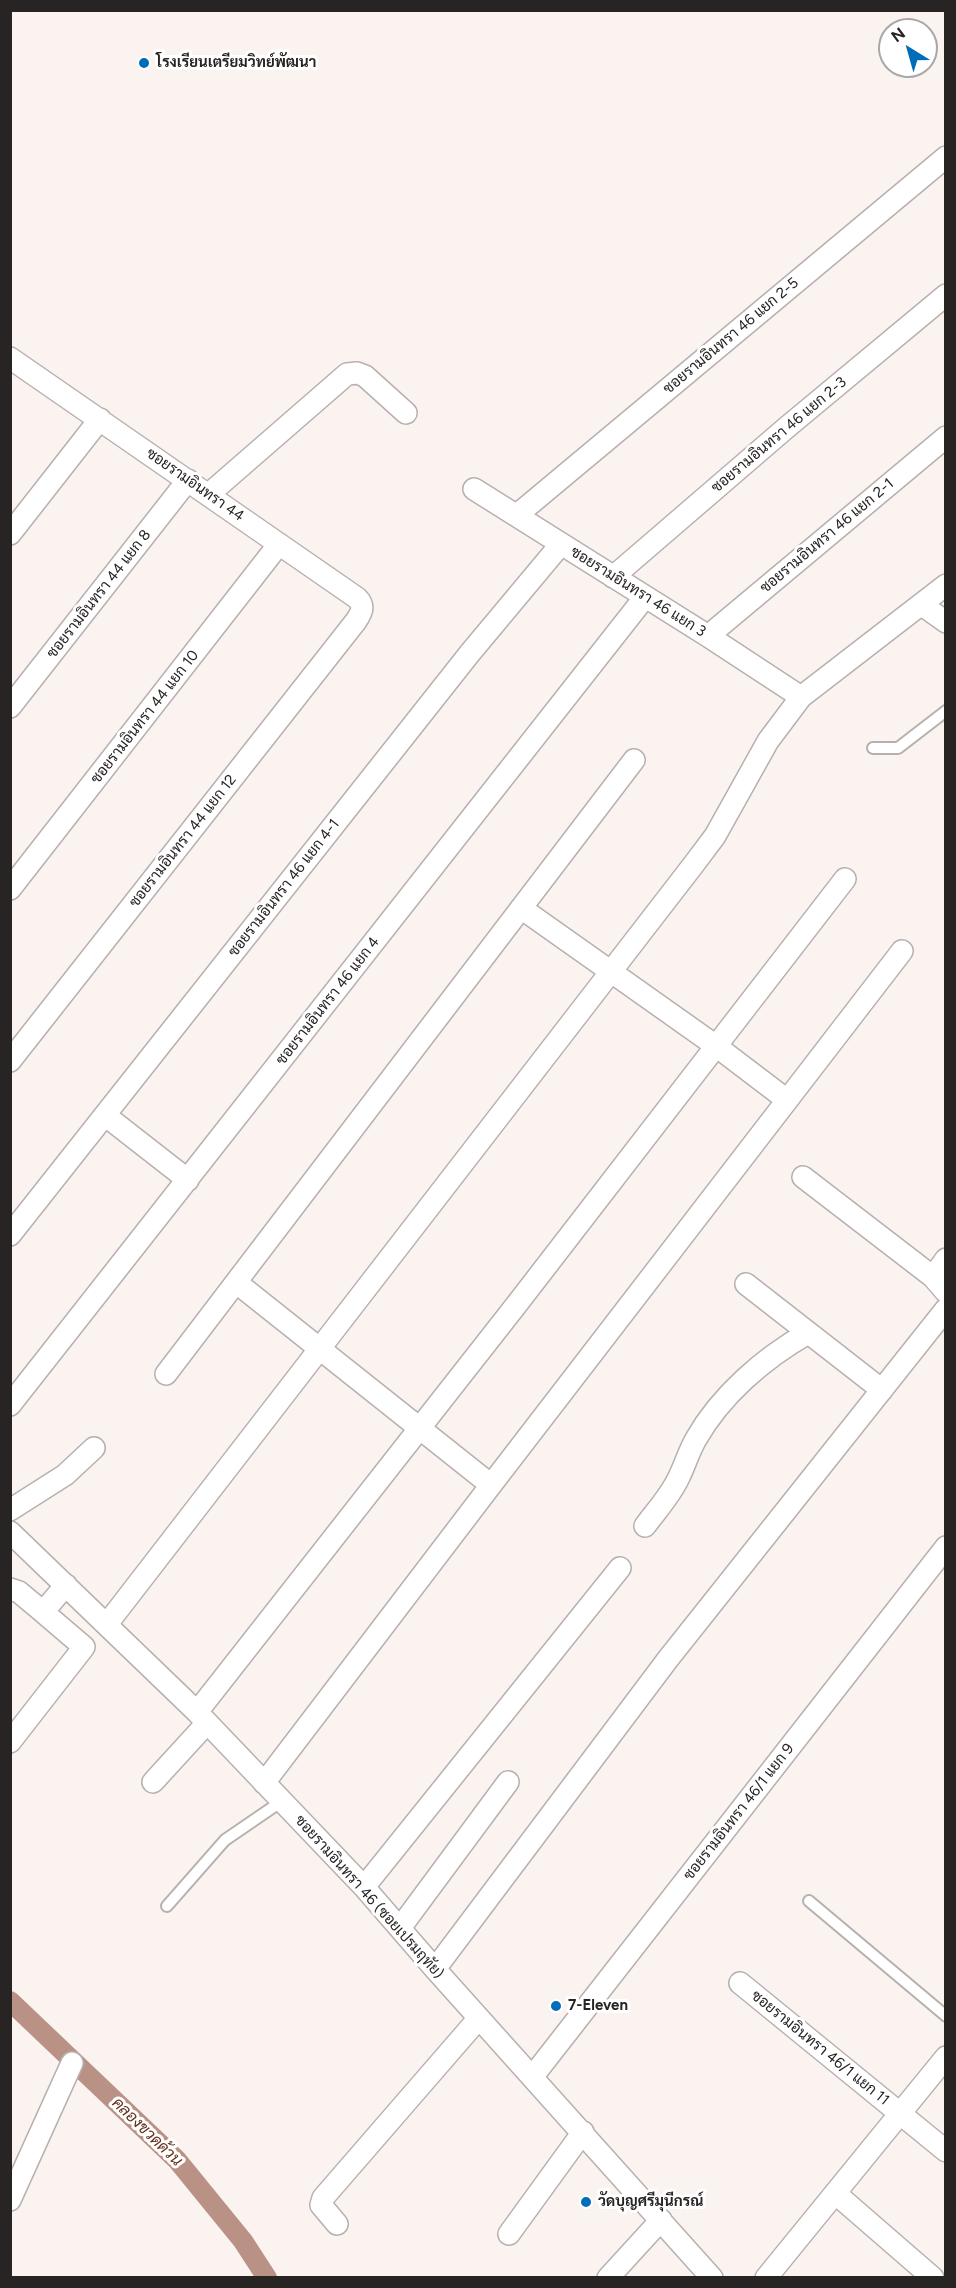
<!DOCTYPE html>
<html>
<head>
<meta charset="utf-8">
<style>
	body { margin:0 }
	#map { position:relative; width:956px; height:2288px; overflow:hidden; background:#fbf3f0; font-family:Figtree,sans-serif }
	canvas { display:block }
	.frame { position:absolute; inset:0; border:12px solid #272423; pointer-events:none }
	.north { position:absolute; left:878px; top:18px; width:60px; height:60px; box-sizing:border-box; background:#fff; border:2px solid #a9a7a7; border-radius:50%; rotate:323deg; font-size:16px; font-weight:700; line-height:24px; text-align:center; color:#272423 }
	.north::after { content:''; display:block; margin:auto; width:21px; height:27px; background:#006db8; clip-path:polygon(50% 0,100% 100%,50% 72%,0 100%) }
</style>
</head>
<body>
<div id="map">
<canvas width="956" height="2288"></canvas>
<div class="frame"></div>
<div class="north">N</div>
</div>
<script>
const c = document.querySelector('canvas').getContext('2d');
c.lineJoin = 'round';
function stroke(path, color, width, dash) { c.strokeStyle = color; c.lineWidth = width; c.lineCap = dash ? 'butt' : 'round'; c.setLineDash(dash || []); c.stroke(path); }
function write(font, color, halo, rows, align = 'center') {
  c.font = font + ' Figtree,Sarabun,sans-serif'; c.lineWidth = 6; c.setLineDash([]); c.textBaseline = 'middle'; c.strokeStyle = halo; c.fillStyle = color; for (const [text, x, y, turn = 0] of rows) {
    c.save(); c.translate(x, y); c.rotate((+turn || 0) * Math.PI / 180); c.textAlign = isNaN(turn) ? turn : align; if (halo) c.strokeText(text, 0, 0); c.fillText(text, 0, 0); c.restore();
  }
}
stroke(new Path2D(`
	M10 2001 177 2160 243 2241 267 2278`), '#ba9285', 20);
const service = new Path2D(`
	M873 748H898L946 711
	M809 1901 946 2016
	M167 1906 225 1840 282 1801`);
const minor = new Path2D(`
	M10 358 357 598C365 606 362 612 356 621L10 1061
	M474 489 708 636 801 697
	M209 494 347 374 357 373 365 376 406 413
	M517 515 946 157
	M10 534 100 419
	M613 577 786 428 946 295
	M922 605 946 622
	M708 636 946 437
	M10 707 188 480
	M10 889 279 544
	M521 908 716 1046 787 1100
	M106 1116 188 1180
	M803 1177 933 1277 946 1292
	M10 1235 470 653 561 544
	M933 1277 946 1259
	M237 1283 491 1485
	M746 1284 882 1390
	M166 1374 634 760
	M10 1405 645 597
	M10 1510 65 1475 94 1448
	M645 1526C656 1511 671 1495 679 1477 685 1465 689 1451 696 1439 721 1395 764 1358 808 1333
	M10 1532 197 1712 364 1887 435 1969 712 2278
	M10 1589 19 1592 43 1612 66 1585
	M107 1624 694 864 715 836 768 741 801 697 946 585
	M197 1712 517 1304 845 879
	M10 1742 84 1647 43 1612
	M153 1782 207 1723
	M264 1783 491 1485 902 951
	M364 1887 620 1568
	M400 1928 508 1782
	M435 1969 668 1659 946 1309
	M740 1983 946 2151
	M533 2076 946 1547
	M835 2193 933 2278
	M10 2200 72 2063
	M337 2224 321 2205 323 2198 479 2018
	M509 2234 583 2132
	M608 2278 661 2220
	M766 2278 946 2057`);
stroke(service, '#b8b0ae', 14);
stroke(minor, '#b8b0ae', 24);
stroke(service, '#fff', 10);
stroke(minor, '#fff', 21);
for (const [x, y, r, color] of [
	[144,63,6,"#006db8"],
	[556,2006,6,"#006db8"],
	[586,2202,6,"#006db8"]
]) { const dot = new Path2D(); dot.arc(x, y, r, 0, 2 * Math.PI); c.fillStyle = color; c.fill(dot); stroke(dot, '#fff', 2); }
write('bold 15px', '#272423', '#fff', [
	["โรงเรียนเตรียมวิทย์พัฒนา",156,63],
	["7-Eleven",568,2006],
	["วัดบุญศรีมุนีกรณ์",598,2202]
], 'left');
write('15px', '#272423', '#fff', [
	["ซอยรามอินทรา 46 แยก 2-5",731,336,-40],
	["ซอยรามอินทรา 46 แยก 2-3",779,435,-40],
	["ซอยรามอินทรา 44",195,485,35],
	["ซอยรามอินทรา 46 แยก 2-1",827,536,-40],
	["ซอยรามอินทรา 46 แยก 3",638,592,32],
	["ซอยรามอินทรา 44 แยก 8",99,594,-52],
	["ซอยรามอินทรา 44 แยก 10",145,717,-52],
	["ซอยรามอินทรา 44 แยก 12",183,841,-52],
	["ซอยรามอินทรา 46 แยก 4-1",284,888,-52],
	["ซอยรามอินทรา 46 แยก 4",328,1001,-52],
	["ซอยรามอินทรา 46/1 แยก 9",739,1812,-52],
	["ซอยรามอินทรา 46 (ซอยเปรมฤทัย)",369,1897,48],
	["ซอยรามอินทรา 46/1 แยก 11",820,2048,39]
]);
write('italic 16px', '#642f1d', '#fff', [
	["คลองขวดด้วน",147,2132,44]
]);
</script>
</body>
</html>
